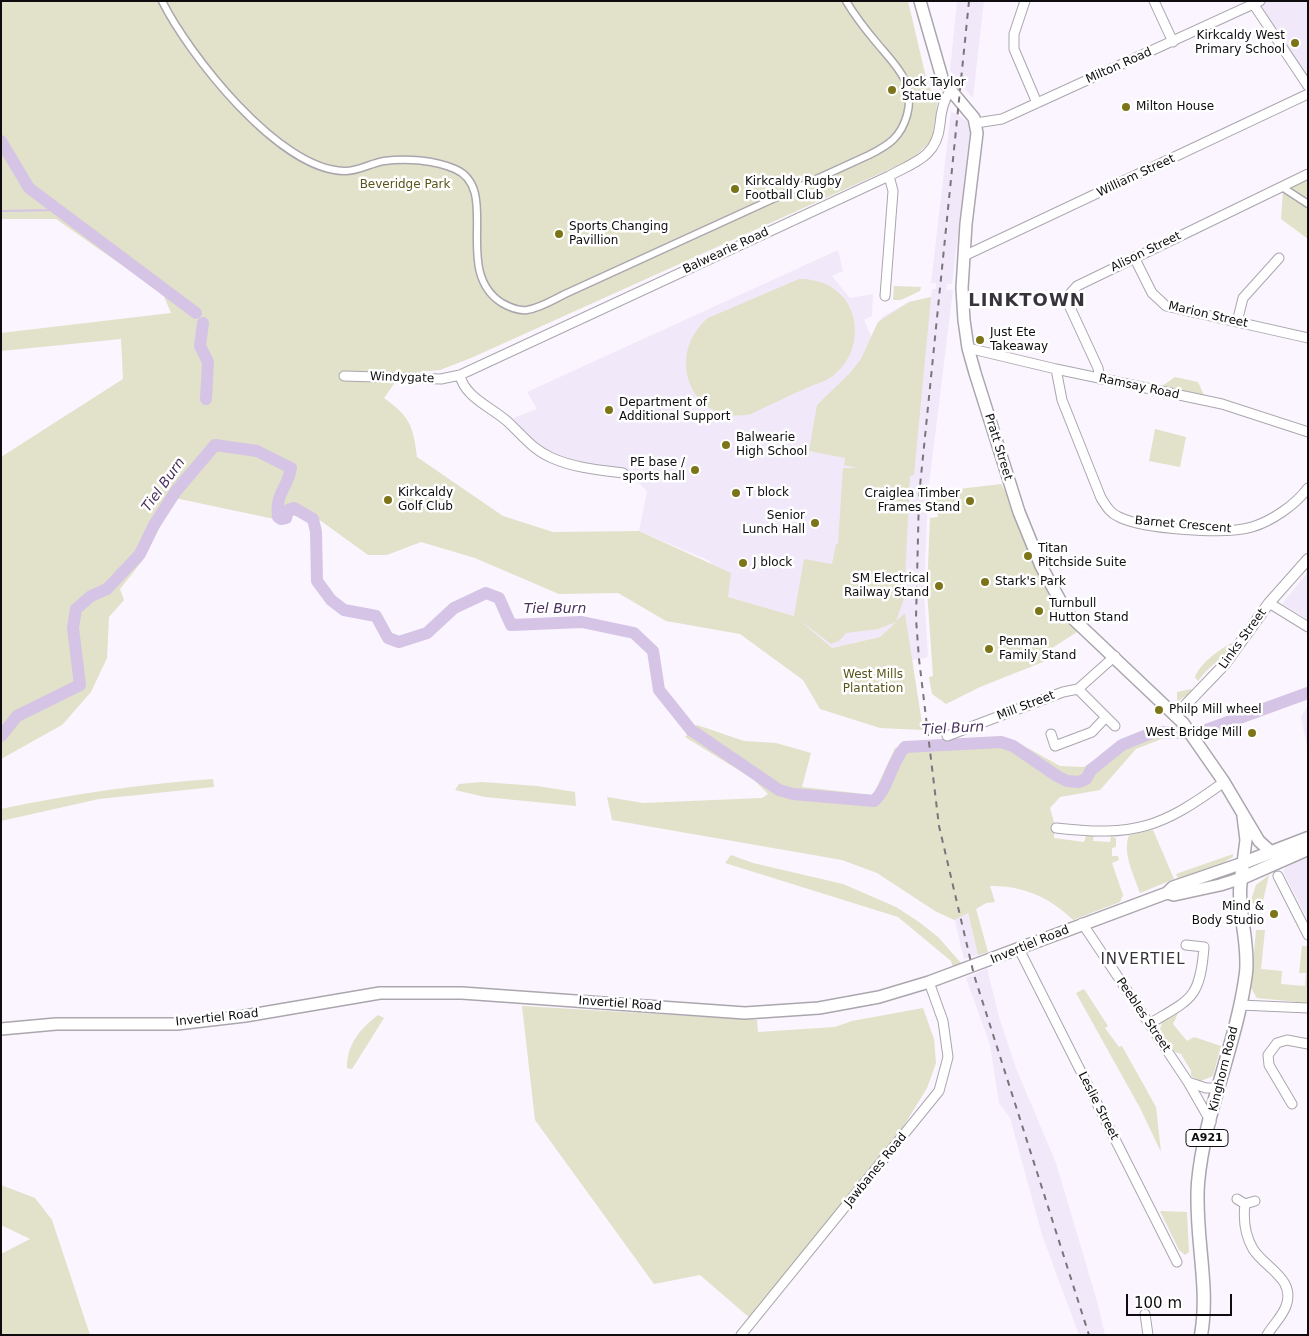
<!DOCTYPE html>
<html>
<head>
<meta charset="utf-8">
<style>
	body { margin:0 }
	#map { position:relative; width:1309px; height:1336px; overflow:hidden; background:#faf5fe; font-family:"DejaVu Sans",sans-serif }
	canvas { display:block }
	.frame { position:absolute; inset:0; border:2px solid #0e0c0f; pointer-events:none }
	.scale { position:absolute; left:1126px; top:1294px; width:106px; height:22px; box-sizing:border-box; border:2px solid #0e0c0f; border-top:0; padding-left:6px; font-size:15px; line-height:18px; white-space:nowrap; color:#0e0c0f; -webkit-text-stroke:4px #fff; paint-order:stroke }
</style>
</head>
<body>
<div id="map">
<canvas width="1309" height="1336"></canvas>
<div class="frame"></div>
<div class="scale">100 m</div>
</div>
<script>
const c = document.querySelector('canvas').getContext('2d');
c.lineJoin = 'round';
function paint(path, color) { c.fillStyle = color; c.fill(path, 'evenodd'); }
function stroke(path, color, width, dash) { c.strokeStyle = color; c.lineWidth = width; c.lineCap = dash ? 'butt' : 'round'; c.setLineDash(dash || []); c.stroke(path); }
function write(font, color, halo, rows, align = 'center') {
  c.font = font + ' "DejaVu Sans",sans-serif'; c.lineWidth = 5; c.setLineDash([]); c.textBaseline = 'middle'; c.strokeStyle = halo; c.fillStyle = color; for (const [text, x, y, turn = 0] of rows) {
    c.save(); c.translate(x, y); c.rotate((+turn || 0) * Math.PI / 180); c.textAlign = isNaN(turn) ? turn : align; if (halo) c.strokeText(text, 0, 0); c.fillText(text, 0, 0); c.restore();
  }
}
paint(new Path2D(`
	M957 1H984L973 98 955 79 950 70Z
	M1265 1H1308V80L1257 6Z
	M951 111 967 121 971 127 952 284H947L946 290H953L928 493 924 593 928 656 926 658 912 660 905 613 880 637 832 648 794 616 728 597 710 561 639 531 647 491 625 470 584 464 546 452 527 438 513 418 537 409 527 392 838 250 843 271 832 276 850 298 873 294 872 316 864 320 871 336 882 317 909 302 931 297 932 289H936V283H931Z
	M1308 572V620L1282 604Z
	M1308 705V751L1301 717Z
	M1308 856V920L1283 872 1285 868Z
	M952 909 967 911 978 955 964 959Z
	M987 968 999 1017 1016 1068 1056 1163 1097 1301 1105 1335H1079L1042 1235 1010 1118 999 1103 990 1045 966 978Z`), '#f1e9f9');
paint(new Path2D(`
	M1 1H908L928 86 938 98 932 140 912 159 471 358 440 370 398 374 396 381 384 398C410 417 413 425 417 457L503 516 553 532 639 531 731 573 728 597 794 616 804 559 832 564 836 544H838L843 468H857L844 465 845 458 809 451 817 405 850 373 861 359 878 322 909 302 931 297 914 475 910 476 904 599 896 621 905 613 923 730 880 728 820 709 803 680 740 634 666 621 618 593 559 594 475 558 421 542 387 555H368L314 516 297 515 279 520 175 498 143 560 120 589 124 600 109 617 107 658 91 692 62 725 1 759V457L123 379 121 339 1 351V333L171 313 163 294 56 219H1ZM797 618 831 644 839 641 846 633 878 629 896 622 880 637 832 648Z
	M1308 180V239L1281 219 1283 191Z
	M799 279C819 279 837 286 848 304 861 327 855 358 835 374 829 380 819 383 811 386 791 395 771 404 751 414 692 427 663 356 708 318Z
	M894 286 921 287 920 291 901 300H893Z
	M1175 377 1198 382 1204 395 1162 386Z
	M1155 429 1186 437 1180 467 1149 461Z
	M1001 484 1010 499 1046 589 1077 632 1049 650 1053 658 980 687 946 704 932 694 929 677 933 676 927 590 930 518 938 517 934 492Z
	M1234 642C1223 660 1209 665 1198 681L1195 677C1200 663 1221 648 1234 642Z
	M1191 689V692L1177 702V692Z
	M697 725 744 741 776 743 811 753 802 787 873 795 895 748 905 745 995 738 1017 742 1060 766 1084 767 1130 736 1167 727 1164 738 1136 749 1100 790 1060 797 1050 808 1054 822V838L1084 842 1087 833H1094L1093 841 1110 842 1111 836 1116 838V847L1112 848V856H1118L1119 860 1112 863 1123 895 1120 902 1073 920C1050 897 1021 885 990 886L995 902 986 903 976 909 988 952 978 955 968 913 954 920 935 911 877 873 842 860 612 820 607 797 643 803 762 798 768 794 753 779 685 737Z
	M213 779 214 787 99 799 1 821V809C72 794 141 784 213 779Z
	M482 782 537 786 575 792 576 806 485 797 455 790 459 784Z
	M1153 830 1174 879 1140 893C1134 875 1122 853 1129 835Z
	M1233 854V857L1224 862 1178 878 1176 874Z
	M731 855 753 863 843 884 896 907 919 922 938 937 961 963 953 967 951 961 898 917 725 863Z
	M1269 875 1263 901 1258 904 1250 903 1256 885Z
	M1256 930H1265L1261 969 1282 971 1281 984 1305 986 1306 973H1299L1302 946H1308V1003L1257 998 1251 988Z
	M1084 989 1108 1026 1105 1028 1119 1047 1122 1046 1156 1107 1161 1152 1140 1108 1076 993Z
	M522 1006 757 1020 758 1032 835 1027 852 1021 923 1008 934 1039 936 1063 927 1088 900 1132 751 1319 700 1275 654 1284 535 1120Z
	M1179 1011 1173 1024 1187 1041 1194 1037 1221 1046 1213 1076 1201 1081 1191 1076V1071L1181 1054 1175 1052 1160 1029 1163 1021Z
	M378 1015 384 1018 352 1069 347 1068C347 1044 360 1029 378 1015Z
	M1 1185 35 1198 52 1220 90 1335H1V1254L30 1239 1 1225Z
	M1160 1211 1187 1212 1189 1252 1185 1255 1179 1250Z`), '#e2e1c9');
stroke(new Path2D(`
	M1 211 59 210`), '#d5c4e5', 2);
stroke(new Path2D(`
	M1 141 29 188 196 313
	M203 323 200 346 208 362 206 399
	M1 736 17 716 80 685 73 628 76 609 91 596 107 589 140 554 154 525 176 491 215 445 257 451 291 468C287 490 275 493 278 517L281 519 286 518 288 510 294 508 313 519 316 532 317 581 331 600 344 610 376 616 388 638 399 642 427 633 454 608 486 593 499 598 511 625 582 622 634 633 653 651 659 690 691 730 779 790 793 794 874 801C890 786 891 762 905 747L1001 742 1013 746 1057 776 1067 781 1079 782 1086 779 1091 770 1122 745 1154 732 1198 733 1308 693`), '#d5c4e5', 12);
const pedestrian = new Path2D(`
	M162 1C189 55 279 170 344 171 357 172 371 163 384 161 406 158 434 160 455 169 502 189 451 271 502 303 509 307 518 311 527 310 540 308 553 300 565 294L869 155C889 145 901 137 907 115 916 82 895 65 876 42 865 29 855 16 846 1
	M1282 187 1308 204`);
const minor = new Path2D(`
	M1025 1 1014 34V49L1037 103
	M1154 1 1173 42
	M1254 5 1308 86
	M976 123 1002 119 1260 1
	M964 256 1308 94
	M1134 257 1152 293 1166 306 1308 338
	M885 296 893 191 889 176
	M1237 322 1243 298 1279 258
	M968 348 1056 369 1222 404 1308 432
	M1056 369 1062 400 1101 498C1106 506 1110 513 1119 517 1143 529 1226 535 1252 527 1272 521 1295 505 1308 488
	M460 375C464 397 493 408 508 422 523 436 533 450 552 458 575 468 599 470 623 473
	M344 376 441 379 460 375 889 176C915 162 937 157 940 124 941 111 943 101 950 91
	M1100 379 1098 368 1068 303V296L1077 286 1308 174
	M1269 603 1308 627
	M1078 689 1115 726
	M1051 734 1055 746 1092 732 1106 717
	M947 736 1063 692 1078 689 1115 656
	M1056 828C1135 837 1161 828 1224 782
	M1278 876 1308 935
	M1082 923 1188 1082 1211 1122
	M1019 949 1177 1262
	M1240 1005 1308 1008
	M1149 1024C1191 999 1200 999 1204 947L1186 945
	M1188 1082 1206 1088H1219
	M1292 1104 1269 1065 1268 1055 1277 1043 1287 1040 1308 1044
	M1237 1199 1245 1204 1255 1201
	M1245 1204C1243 1220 1245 1235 1253 1249 1265 1268 1296 1279 1286 1306 1282 1317 1273 1325 1267 1335
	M1145 1314 1148 1335
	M741 1335 939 1091 948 1057 943 1021 929 982`);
const tertiary = new Path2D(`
	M1175 716 1225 664 1269 603 1308 559`);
const secondary = new Path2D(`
	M920 1 943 81 974 118 977 133 966 224 962 288 964 320 968 348 975 373 1019 512 1041 566 1067 613 1183 723 1224 782 1259 841 1271 852
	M1167 893 1174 895 1220 885 1242 878
	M1 1029 56 1024H177L245 1016 380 993H462L745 1013 819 1008 879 997 929 982 1167 893 1173 887 1243 863 1246 840 1243 816`);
const primary = new Path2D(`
	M1243 863 1308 838
	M1242 878 1308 849
	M1201 1335C1210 1285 1194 1234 1198 1183 1204 1113 1237 1043 1246 973 1249 945 1240 920 1240 893 1240 883 1242 873 1243 863`);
stroke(pedestrian, '#aba6ae', 9);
stroke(minor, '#aba6ae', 11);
stroke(tertiary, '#aba6ae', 12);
stroke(secondary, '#aba6ae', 14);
stroke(primary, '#aba6ae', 15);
stroke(pedestrian, '#fff', 6);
stroke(minor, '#fff', 9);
stroke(tertiary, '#fff', 10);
stroke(secondary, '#fff', 11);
stroke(primary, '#fff', 12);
stroke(new Path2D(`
	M969 1 919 496 916 619 919 659 939 826 974 975 1089 1335`), '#79757b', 2, [6, 6]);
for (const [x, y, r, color] of [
	[1295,43,5,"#7b7518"],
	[892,90,5,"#7b7518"],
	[1126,107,5,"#7b7518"],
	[735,189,5,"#7b7518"],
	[559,234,5,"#7b7518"],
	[980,340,5,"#7b7518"],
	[609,410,5,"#7b7518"],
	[726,445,5,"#7b7518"],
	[695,470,5,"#7b7518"],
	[736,493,5,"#7b7518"],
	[388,500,5,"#7b7518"],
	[970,501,5,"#7b7518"],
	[815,523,5,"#7b7518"],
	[1028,556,5,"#7b7518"],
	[743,563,5,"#7b7518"],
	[985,582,5,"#7b7518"],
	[939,586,5,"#7b7518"],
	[1039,611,5,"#7b7518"],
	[989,649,5,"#7b7518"],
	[1159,710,5,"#7b7518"],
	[1252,733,5,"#7b7518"],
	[1274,914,5,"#7b7518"]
]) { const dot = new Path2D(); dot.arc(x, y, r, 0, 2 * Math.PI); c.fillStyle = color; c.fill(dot); stroke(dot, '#fff', 2); }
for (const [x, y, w] of [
	[1207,1138,42]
]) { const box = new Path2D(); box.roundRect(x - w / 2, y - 8.5, w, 17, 4); c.fillStyle = '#fff'; c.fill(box); stroke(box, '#0e0c0f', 1); }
write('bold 11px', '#0e0c0f', null, [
	["A921",1207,1138]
]);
write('12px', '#0e0c0f', '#fff', [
	["Kirkcaldy West",1285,36,"right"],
	["Primary School",1285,50,"right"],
	["Jock Taylor",902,83],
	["Statue",902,97],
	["Milton House",1136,107],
	["Kirkcaldy Rugby",745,182],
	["Football Club",745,196],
	["Sports Changing",569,227],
	["Pavillion",569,241],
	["Just Ete",990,333],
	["Takeaway",990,347],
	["Department of",619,403],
	["Additional Support",619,417],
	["Balwearie",736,438],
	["High School",736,452],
	["PE base /",685,463,"right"],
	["sports hall",685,477,"right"],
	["Kirkcaldy",398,493],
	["Golf Club",398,507],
	["T block",746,493],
	["Craiglea Timber",960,494,"right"],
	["Frames Stand",960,508,"right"],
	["Senior",805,516,"right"],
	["Lunch Hall",805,530,"right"],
	["Titan",1038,549],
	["Pitchside Suite",1038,563],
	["J block",753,563],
	["SM Electrical",929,579,"right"],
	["Railway Stand",929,593,"right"],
	["Stark's Park",995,582],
	["Turnbull",1049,604],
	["Hutton Stand",1049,618],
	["Penman",999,642],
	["Family Stand",999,656],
	["Philp Mill wheel",1169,710],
	["West Bridge Mill",1242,733,"right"],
	["Mind &",1264,907,"right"],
	["Body Studio",1264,921,"right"]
], 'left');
write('12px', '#0e0c0f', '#fff', [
	["Milton Road",1119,66,-24],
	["William Street",1136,176,-25],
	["Balwearie Road",726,251,-25],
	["Alison Street",1146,252,-26],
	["Marion Street",1208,315,13],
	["Windygate",402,378,2],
	["Ramsay Road",1139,387,12],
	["Pratt Street",998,447,73],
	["Barnet Crescent",1183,525,5],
	["Links Street",1243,639,-54],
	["Mill Street",1026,706,-21],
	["Invertiel Road",1030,945,-22],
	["Invertiel Road",620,1004,4],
	["Peebles Street",1143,1015,56],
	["Invertiel Road",217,1018,-6],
	["Kinghorn Road",1224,1069,-76],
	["Leslie Street",1098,1106,63],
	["Jawbanes Road",876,1170,-51]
]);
write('12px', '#59551a', '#fff', [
	["Beveridge Park",405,185],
	["West Mills",873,675],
	["Plantation",873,689]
]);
write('italic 14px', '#4b325e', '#fff', [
	["Tiel Burn",164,485,-54],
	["Tiel Burn",555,609],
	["Tiel Burn",953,729,-3]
]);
c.letterSpacing = '1px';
write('15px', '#38343b', '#fff', [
	["INVERTIEL",1143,960]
]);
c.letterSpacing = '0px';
c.letterSpacing = '1px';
write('bold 18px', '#38343b', '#fff', [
	["LINKTOWN",1027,301]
]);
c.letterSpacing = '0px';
</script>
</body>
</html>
